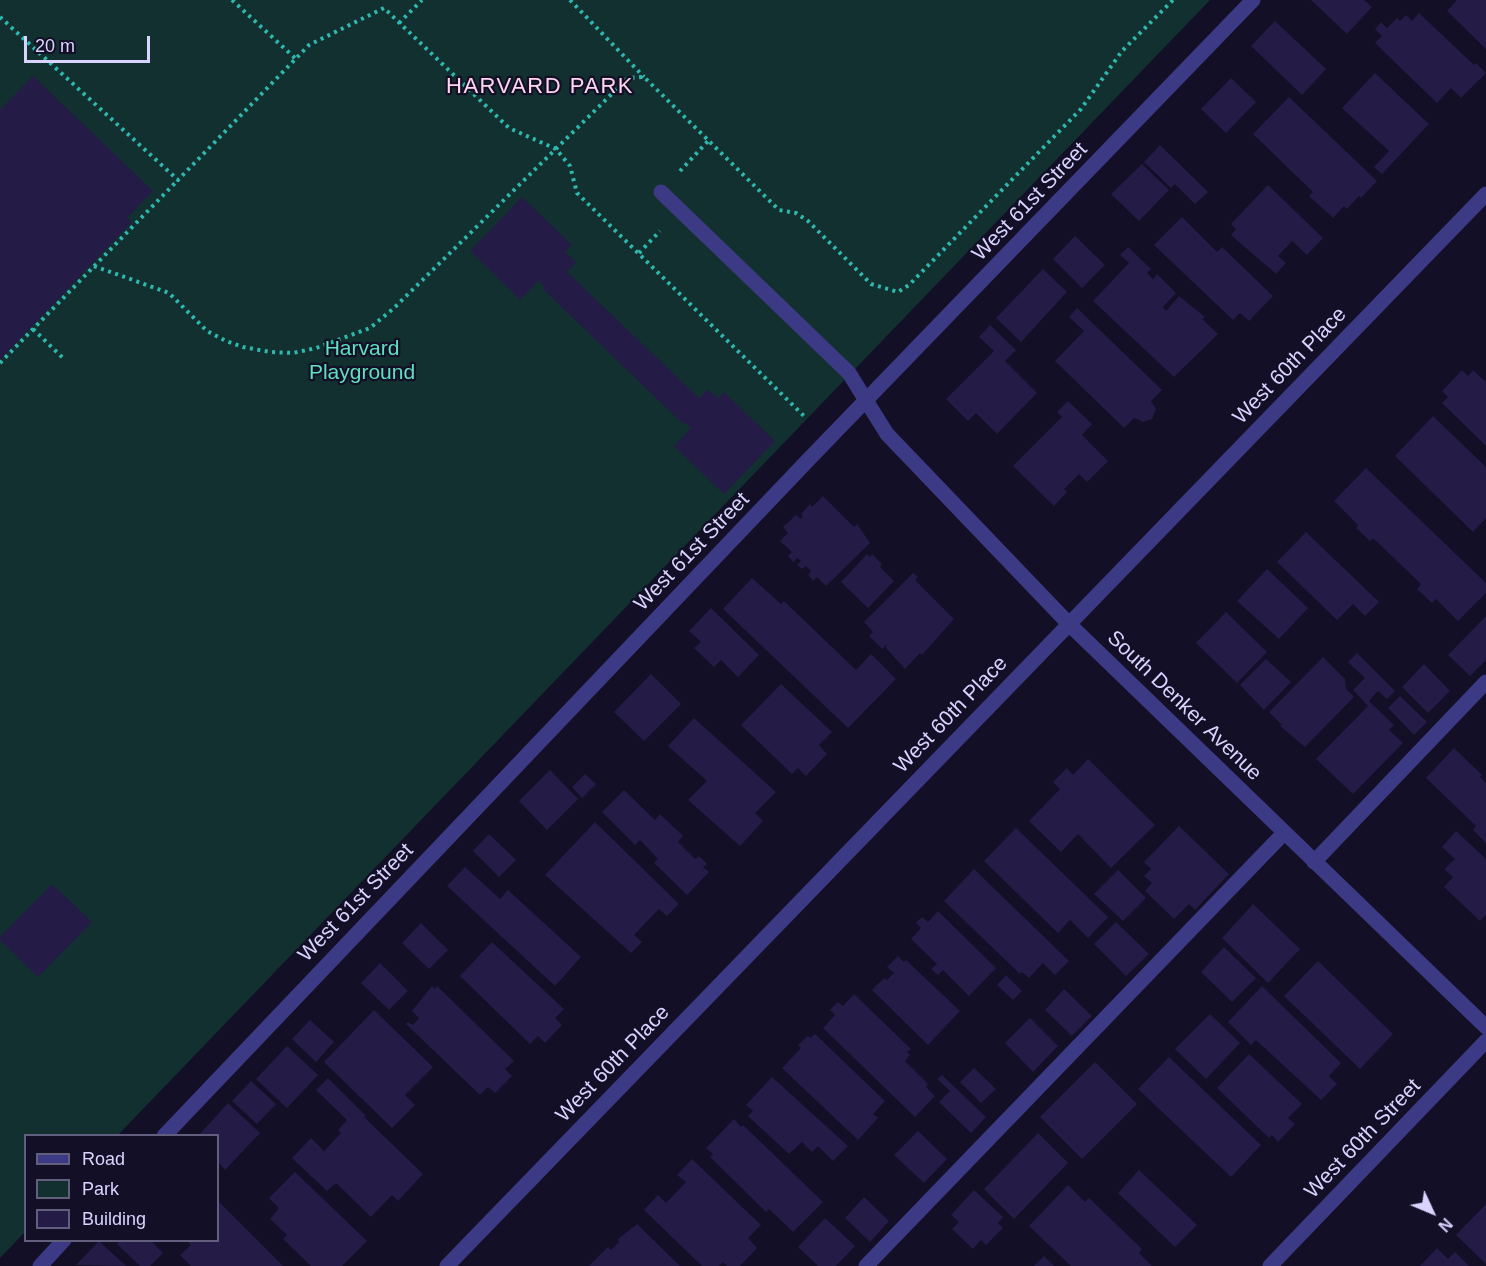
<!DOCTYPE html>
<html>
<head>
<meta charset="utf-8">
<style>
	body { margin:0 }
	#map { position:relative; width:1486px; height:1266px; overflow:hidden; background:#130f26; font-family:Helvetica,sans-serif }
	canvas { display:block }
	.legend { position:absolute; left:24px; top:1134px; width:195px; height:108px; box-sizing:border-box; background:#130f26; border:2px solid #625e7d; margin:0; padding:8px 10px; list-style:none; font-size:18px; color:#d9d4ff }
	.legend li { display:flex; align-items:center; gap:12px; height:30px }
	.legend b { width:30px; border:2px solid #625e7d }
	.north { position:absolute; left:1402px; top:1182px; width:60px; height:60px; -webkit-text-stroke:4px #130f26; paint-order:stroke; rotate:134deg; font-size:16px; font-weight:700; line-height:24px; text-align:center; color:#d9d4ff }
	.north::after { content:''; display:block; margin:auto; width:21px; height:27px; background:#d9d4ff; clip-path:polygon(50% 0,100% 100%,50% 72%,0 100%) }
	.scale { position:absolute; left:24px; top:36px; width:126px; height:27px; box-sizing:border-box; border:3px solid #d9d4ff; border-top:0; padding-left:8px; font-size:18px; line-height:21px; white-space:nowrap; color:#d9d4ff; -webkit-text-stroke:4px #130f26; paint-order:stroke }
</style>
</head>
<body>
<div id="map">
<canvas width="1486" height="1266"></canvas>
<ul class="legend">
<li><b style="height:8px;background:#3d3a85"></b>Road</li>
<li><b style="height:16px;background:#12302f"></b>Park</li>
<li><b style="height:16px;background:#241b47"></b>Building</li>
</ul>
<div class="north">N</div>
<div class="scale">20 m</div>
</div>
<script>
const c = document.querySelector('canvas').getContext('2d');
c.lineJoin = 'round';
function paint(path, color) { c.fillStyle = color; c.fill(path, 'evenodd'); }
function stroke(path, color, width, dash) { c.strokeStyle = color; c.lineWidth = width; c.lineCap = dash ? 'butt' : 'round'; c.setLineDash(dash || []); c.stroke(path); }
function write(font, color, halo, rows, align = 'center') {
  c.font = font + ' Helvetica,sans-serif'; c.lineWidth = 4.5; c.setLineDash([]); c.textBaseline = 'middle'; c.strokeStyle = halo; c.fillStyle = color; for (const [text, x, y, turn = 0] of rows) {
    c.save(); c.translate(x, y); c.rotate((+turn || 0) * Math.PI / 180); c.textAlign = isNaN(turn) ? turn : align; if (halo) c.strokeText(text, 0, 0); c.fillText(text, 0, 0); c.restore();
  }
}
paint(new Path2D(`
	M0 0H1210L118 1135 26 1136 25 1232 0 1258Z`), '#12302f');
paint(new Path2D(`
	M1311 0H1364L1372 7 1347 34Z
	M1457 0H1486V49L1447 11Z
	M1419 13 1474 65 1476 63 1486 73 1461 98 1451 88 1437 103 1375 43 1382 36 1375 29 1381 22 1387 28 1397 18 1400 21 1406 15 1412 21Z
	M1275 21 1326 69 1302 95 1251 46Z
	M1375 73 1429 124 1382 174 1374 167 1389 151 1342 108Z
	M33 76 153 191 127 218 132 222 0 360V110Z
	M1231 78 1256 102 1226 133 1201 109Z
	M1289 97 1377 181 1361 198 1359 196 1347 209 1344 206 1333 218 1309 196 1313 192 1253 134Z
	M1160 145 1208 192 1195 204 1175 184 1171 188 1144 162Z
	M1142 164 1169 190 1139 221 1111 194Z
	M1268 185 1323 238 1307 255 1292 241 1278 256 1286 263 1276 274 1231 235 1236 229 1231 224Z
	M522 197 572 245 565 252 576 262 567 272 699 398 708 389 718 398 724 392 775 441 724 494 674 446 691 428 684 422 682 423 543 289 545 287 538 281 520 300 470 251Z
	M1182 217 1217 252 1222 247 1273 296 1249 321 1240 313 1233 320 1154 245Z
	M1075 236 1105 265 1082 288 1053 259Z
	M1128 247 1151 269 1147 273 1153 279 1157 274 1176 293 1163 307 1166 311 1179 296 1205 317 1202 319 1218 334 1174 377 1093 301 1129 263 1120 255Z
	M1043 269 1067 292 1021 342 996 318Z
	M1077 308 1162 390 1151 401 1156 409 1152 419 1143 422 1134 418 1124 428 1055 361 1084 331 1069 317Z
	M990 325 1016 350 1005 361 1037 393 997 434 976 413 968 421 946 399 994 351 979 337Z
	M1462 370 1468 376 1473 370 1486 382V446L1442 403 1448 397 1442 391Z
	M1068 401 1092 424 1082 435 1108 461 1087 482 1079 474 1064 489 1067 492 1054 506 1013 466 1062 417 1057 412Z
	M1433 416 1486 467V518L1473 532 1395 456Z
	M1366 468 1486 583V593L1458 621 1436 599 1432 603 1417 589 1421 584 1373 538 1370 541 1356 528 1358 525 1334 501Z
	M823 496 854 527 857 524 870 543 826 586 817 577 813 581 808 575 811 571 806 566 802 569 797 565 801 561 797 558 793 562 788 556 792 552 780 541 788 533 783 527 796 515 801 519 803 516 801 514 810 504 812 507Z
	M1306 532 1379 602 1365 616 1353 604 1337 620 1277 562Z
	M867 554 870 557 872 554 882 564 880 567 894 581 868 608 841 582Z
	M1267 569 1308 608 1279 639 1237 601Z
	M913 573 918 577 915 580 954 619 922 655 920 653 905 669 886 648 887 644 882 649 869 636 873 632 864 622Z
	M752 578 781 604 784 601 856 670 871 654 896 679 848 728 723 609Z
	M711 608 759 655 738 677 721 660 714 667 694 648 701 642 689 631Z
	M1226 612 1267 652 1237 683 1196 643Z
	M1486 616V660L1470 676 1448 655Z
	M1357 653 1395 691 1387 699 1378 691 1369 701 1394 725 1389 730 1403 743 1353 794 1316 759 1368 706 1353 690 1365 678 1348 662Z
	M1323 657 1345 679 1346 689 1354 697 1305 747 1280 726 1282 725 1269 712Z
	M1266 659 1291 682 1264 710 1240 685Z
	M1424 664 1450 691 1428 713 1402 687Z
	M651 674 681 704 644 741 614 712Z
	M781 684 832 732 819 745 827 754 806 776 798 768 792 774 741 725Z
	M1400 696 1427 722 1414 735 1388 708Z
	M694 718 776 792 755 813 763 821 740 846 688 800 707 781 668 746Z
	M1454 748 1482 775 1480 777 1486 783V843L1473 830 1476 826 1426 778Z
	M1088 759 1155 825 1111 868 1078 834 1061 852 1029 821 1060 789 1053 782 1067 768 1073 775Z
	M550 770 578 799 547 830 519 801Z
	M585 774 596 784 582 798 572 787Z
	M624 790 655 820 660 814 683 836 678 842 695 859 699 856 707 864 703 867 709 872 687 895 654 863 658 859 640 840 635 845 602 812Z
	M595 822 679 904 667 916 659 909 634 935 642 942 631 953 545 875Z
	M1179 826 1229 874 1195 910 1189 904 1174 919 1145 891 1152 883 1144 876 1151 869 1144 862Z
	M1016 828 1108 917 1088 938 1070 920 1058 933 984 861Z
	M1456 831 1486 859V915L1480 921 1444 887 1453 877 1444 869 1455 859 1442 847Z
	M489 834 516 860 499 877 473 851Z
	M465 867 500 899 508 890 581 957 555 986 447 886Z
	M974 869 1069 961 1055 975 1043 963 1029 978 1022 972 1020 974 944 901Z
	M1118 870 1146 898 1123 921 1094 894Z
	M52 884 92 922 38 977 0 940V937Z
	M1253 904 1300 949 1268 983 1222 938Z
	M938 911 996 968 969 996 943 970 938 975 931 969 937 964 911 939 921 928 916 923 922 917 928 922Z
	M1116 922 1149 954 1126 976 1094 944Z
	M421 923 448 950 429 969 402 943Z
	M492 942 564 1009 555 1018 562 1025 545 1043 538 1036 530 1044 460 976Z
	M1224 947 1256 978 1232 1002 1201 972Z
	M898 956 904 962 906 960 960 1011 928 1045 872 990 884 978 887 980 894 973 887 967Z
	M1318 961 1393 1034 1360 1069 1284 996Z
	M380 963 408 991 389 1010 361 983Z
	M1006 975 1022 991 1013 1000 997 985Z
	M432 986 435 989 437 986 514 1061 505 1069 512 1076 495 1093 488 1087 480 1095 406 1024 408 1022 413 1025 419 1018 412 1011Z
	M1262 986 1341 1063 1329 1076 1337 1084 1321 1100 1256 1040 1251 1045 1228 1022Z
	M1064 989 1092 1016 1072 1036 1045 1010Z
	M854 994 911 1049 907 1052 910 1055 905 1061 928 1084 926 1087 935 1096 915 1117 823 1028 835 1015 830 1010 838 1002 843 1006Z
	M374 1010 433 1067 405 1095 415 1105 392 1128 324 1062Z
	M1210 1014 1240 1043 1206 1079 1175 1049Z
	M1030 1018 1058 1046 1033 1072 1005 1043Z
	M310 1020 334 1042 316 1062 292 1039Z
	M815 1034 885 1101 873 1114 878 1118 858 1140 782 1068 801 1048 798 1045 808 1036 810 1038Z
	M287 1046 318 1075 287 1108 256 1079Z
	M1249 1054 1302 1104 1288 1118 1295 1124 1278 1142 1272 1135 1269 1138 1217 1088Z
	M1169 1057 1261 1145 1231 1177 1138 1089Z
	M1095 1062 1137 1104 1082 1159 1040 1117Z
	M974 1068 996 1089 981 1103 960 1082Z
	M942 1075 986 1117 971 1133 939 1102 950 1091 937 1079Z
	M772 1077 848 1146 833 1161 818 1146 812 1152 802 1142 789 1154 748 1116 753 1111 746 1105Z
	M328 1078 366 1116 364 1117 423 1174 398 1201 392 1195 371 1217 336 1183 327 1191 292 1158 311 1138 324 1151 341 1133 338 1130 347 1120 316 1090Z
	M251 1081 276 1104 257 1124 232 1101Z
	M228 1103 260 1133 225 1170 218 1162V1136H198Z
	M734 1119 741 1127 743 1125 823 1202 793 1232 769 1209 766 1212 710 1157 713 1154 706 1148Z
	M918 1131 947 1159 924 1183 894 1155Z
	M1038 1133 1068 1163 1014 1219 984 1189Z
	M692 1159 761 1225 748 1238 757 1248 740 1266H727L723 1262 719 1266H702L644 1210 658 1195 666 1203 686 1182 677 1175Z
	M1139 1170 1197 1225 1175 1247 1118 1193Z
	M295 1172 367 1241 342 1266H311L283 1239 287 1235 270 1219 279 1208 269 1198Z
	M1068 1185 1085 1202 1089 1198 1142 1249 1139 1253 1152 1266H1071L1029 1226Z
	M974 1190 1003 1217 998 1223 1003 1228 986 1245 981 1240 973 1249 952 1229 959 1222 951 1215Z
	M864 1197 889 1221 870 1242 845 1218Z
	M218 1201 283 1266H191L180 1255 191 1245 186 1240H218Z
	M1486 1204V1264L1456 1235Z
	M825 1218 855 1246 836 1266H818L798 1247Z
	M637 1224 680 1266H589L608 1247 611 1250 619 1242 618 1239Z
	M120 1240H150L163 1253 150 1266H140L117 1244Z
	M99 1241 126 1266 76 1265Z
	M1437 1248 1448 1259 1455 1252 1469 1266H1420Z
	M1044 1256 1054 1266H1034Z`), '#241b47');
stroke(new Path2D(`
	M232 0 296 59
	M570 0 644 77
	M0 17 178 180 309 45 384 8 509 128 556 149 570 166 577 193 806 418
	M399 23 422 0
	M680 171 708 141
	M639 253 660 231
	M94 266 169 293 207 331 226 341 243 347 270 352 293 353 316 348 370 328 394 308 628 78 644 77 779 210 796 213 808 221 871 284 898 292 909 285 1081 109 1122 51 1173 0
	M33 329 64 359
	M0 363 178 180`), '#2fb8b0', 4, [3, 4.5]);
stroke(new Path2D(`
	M661 192 849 373 867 402
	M1314 862 1486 682
	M866 1266 1284 833`), '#3d3a85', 15);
stroke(new Path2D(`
	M867 402 887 434 1069 624 1486 1027
	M164 1136 810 458 1253 0
	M40 1266 64 1240
	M447 1266 1486 194
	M1270 1266 1486 1041`), '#3d3a85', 15);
write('21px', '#d9d4ff', '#130f26', [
	["West 61st Street",1030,202,-46],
	["West 60th Place",1290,366,-46],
	["West 61st Street",692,552,-46],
	["South Denker Avenue",1184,706,44],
	["West 60th Place",951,715,-46],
	["West 61st Street",356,903,-46],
	["West 60th Place",613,1064,-46],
	["West 60th Street",1363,1139,-46]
]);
write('21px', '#5fe0c0', '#130f26', [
	["Harvard",362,349],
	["Playground",362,373]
]);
c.letterSpacing = '1.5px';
write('22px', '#ffd6f0', '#130f26', [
	["HARVARD PARK",540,87]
]);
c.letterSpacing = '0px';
</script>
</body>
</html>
